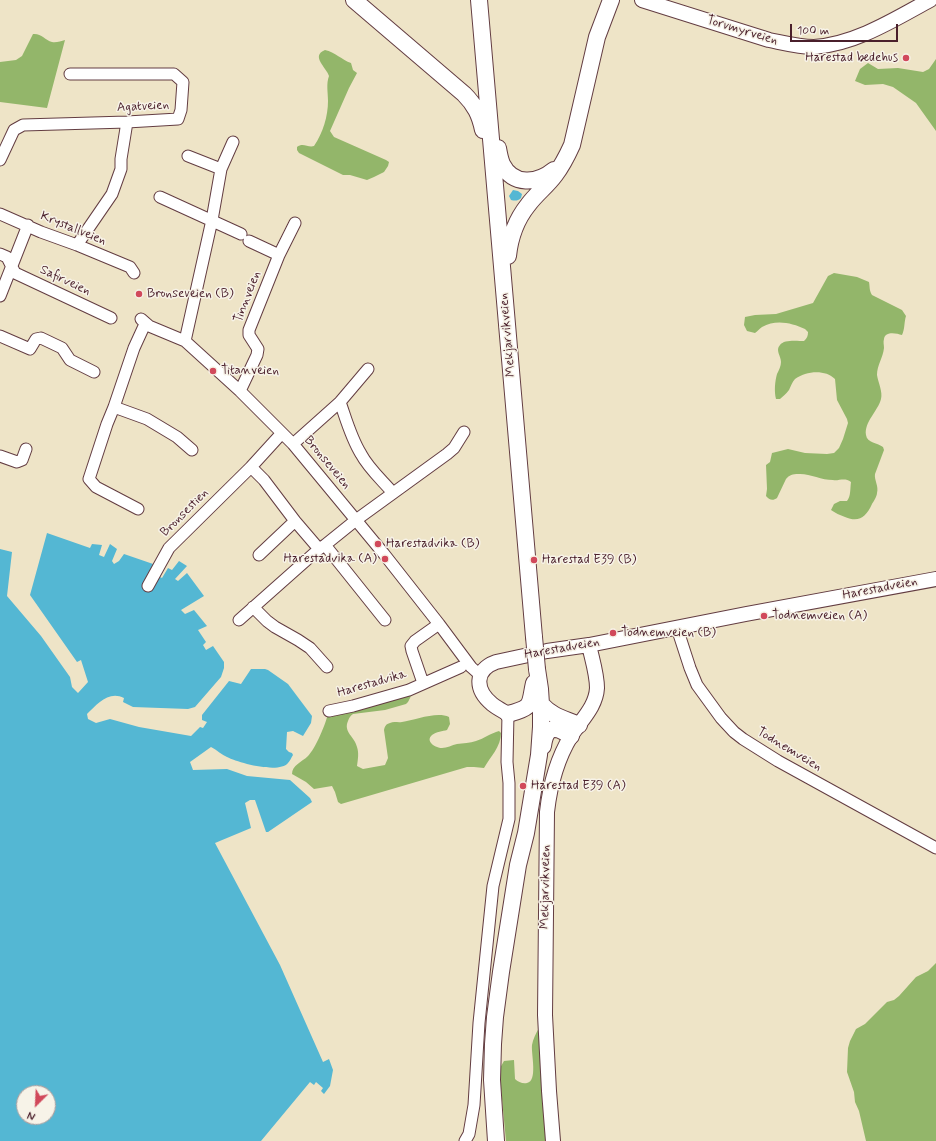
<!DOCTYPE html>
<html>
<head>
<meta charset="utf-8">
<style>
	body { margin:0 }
	#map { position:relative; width:936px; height:1141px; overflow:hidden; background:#eee4c7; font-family:Mynerve,sans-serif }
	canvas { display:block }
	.north { position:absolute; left:16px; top:1085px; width:40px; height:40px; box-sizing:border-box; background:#f7f3e8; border:1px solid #b29e9c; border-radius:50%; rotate:204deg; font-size:11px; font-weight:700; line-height:16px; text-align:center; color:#4a1f2b }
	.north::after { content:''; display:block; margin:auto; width:14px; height:18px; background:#d1495b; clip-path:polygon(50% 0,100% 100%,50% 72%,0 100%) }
	.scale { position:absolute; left:790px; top:24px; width:108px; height:18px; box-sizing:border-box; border:2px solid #4a1f2b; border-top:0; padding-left:5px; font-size:12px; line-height:14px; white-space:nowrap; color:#4a1f2b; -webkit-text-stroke:3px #f7f3e8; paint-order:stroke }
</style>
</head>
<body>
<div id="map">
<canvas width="936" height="1141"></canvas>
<div class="north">N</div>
<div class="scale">100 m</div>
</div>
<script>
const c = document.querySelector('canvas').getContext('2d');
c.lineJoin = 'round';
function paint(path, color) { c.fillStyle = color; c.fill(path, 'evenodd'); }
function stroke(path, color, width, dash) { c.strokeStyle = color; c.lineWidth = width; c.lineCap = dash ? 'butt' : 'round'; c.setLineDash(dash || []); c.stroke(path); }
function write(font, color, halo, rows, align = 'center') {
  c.font = font + ' Mynerve,sans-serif'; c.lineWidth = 3; c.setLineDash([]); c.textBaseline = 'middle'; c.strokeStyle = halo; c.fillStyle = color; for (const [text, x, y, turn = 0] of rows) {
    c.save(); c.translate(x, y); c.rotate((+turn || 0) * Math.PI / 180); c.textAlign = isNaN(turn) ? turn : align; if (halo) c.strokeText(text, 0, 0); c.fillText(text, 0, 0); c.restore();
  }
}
paint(new Path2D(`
	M33 34C41 33 45 40 52 42 56 43 61 41 65 40L47 108 0 102V62L16 60 22 56Z
	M325 50C335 52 342 60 351 63L353 70 357 73 349 88 330 131 334 137 386 160 389 162 388 166 384 172 374 177 367 180 350 175H343L299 153 297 150V147C303 142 308 148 314 146 323 133 328 116 328 101 328 92 326 84 329 76 327 68 310 56 325 50Z
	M936 59V131L916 103 893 87 883 84 865 85 855 81 860 69 868 63 878 69 898 68 923 72 929 69Z
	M834 273 857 277 869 282C870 287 869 290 872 295L902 310 906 316C904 322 905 329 902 335 896 333 885 331 884 339 883 342 884 345 884 348 883 358 877 365 877 375 878 382 883 392 881 399 878 411 864 422 866 435 867 443 878 443 883 447L884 450 875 474C874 480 879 486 877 493 877 496 874 501 872 504 866 517 859 523 845 517 840 515 835 513 831 510L834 504 840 501H847C851 496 850 489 851 482 845 477 839 481 833 480 821 480 809 473 798 474 793 474 789 475 786 479L777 498C773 501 769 500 766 496L767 489 766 465 770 462 772 453 788 449 805 453 827 454 834 453 839 448 843 439 848 423 847 419 837 400 835 379C825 369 806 371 795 379 792 382 791 386 789 390 786 394 783 396 780 399H776C774 391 775 381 777 374 779 370 781 366 781 362 781 356 775 350 780 345 784 339 798 341 804 341 807 338 808 336 808 332L805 329C792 323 776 319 762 327 759 329 758 331 755 333L747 331 744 325 745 317 755 315 776 314 813 303 828 276Z
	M410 692 411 696 408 702 406 704 385 710 353 714C350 716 349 718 348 721 343 732 355 737 357 747 359 753 358 759 357 766L363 769 385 765 388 758 384 730C385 726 386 724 390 723 394 721 398 723 402 722 415 720 437 711 449 717L450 724 447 730C443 731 436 732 432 735 425 741 435 748 442 748 447 748 452 745 457 744 463 743 470 743 476 741 483 739 491 733 499 731L501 733C501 747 490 757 484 768L474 767H467L341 804 338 802 335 792 332 786 314 789 306 782 292 774C292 765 302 762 308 756 315 749 326 724 328 713Z
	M936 963V1141H866L859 1111 855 1102 854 1092 847 1072 848 1048 850 1041 856 1029 865 1024 887 1002 894 1000 899 996 916 977 928 971Z
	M539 1028 558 1141H506L500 1078V1068L504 1061 514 1060 515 1079C518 1082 523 1084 527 1083 538 1081 531 1054 532 1045 533 1039 536 1033 539 1028Z`), '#93b66a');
paint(new Path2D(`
	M513 190 518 191 522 194 521 198C518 201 515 201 511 200L509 196Z
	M47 533 90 548 92 544 102 545 99 555 104 557 110 544 117 549 112 561 114 564 119 561 124 554 156 565 150 587 160 577 162 578 168 568 172 570 179 561 187 566 175 579 178 581 187 573 204 596 181 610 185 614 194 610 207 626 198 630 206 642 203 645 206 650 213 646 224 662V668L221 677 195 707 188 709 133 707 123 702 124 698C109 690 97 704 87 714L88 719 96 723 110 719 139 727 191 736 200 727 203 728 207 722 202 720V715L229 681 241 684 251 669H265L268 670 288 684 312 716 311 723 303 736 293 731 287 732 286 749 289 752 292 753 293 755C291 758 290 761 288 763 279 774 239 763 227 757 222 755 217 750 211 747L190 762 193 770 227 769 247 776 290 780 310 798 312 802 268 832H266L255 800H250L245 803 251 828 215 843 280 965 323 1062 329 1059 333 1070 330 1086 324 1094 321 1091 323 1088 316 1082 314 1085 310 1082 261 1141H0V549L12 552 7 596 41 636 70 677 72 687 78 693 88 682 81 660 77 662 30 595ZM24 1093H48V1117H24Z`), '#54b7d3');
const minor = new Path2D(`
	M188 156 221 169
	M0 160 14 130 23 125 127 122 178 119 181 110 183 82 174 74H70
	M160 197 241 234
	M0 214 41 232 77 245 130 267 134 273
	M249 241 279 255
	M77 245 112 194 121 169V159L127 122
	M0 254 7 257 15 273 111 318
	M0 296 28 225
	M141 319 149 326 185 341 240 391 293 444 384 554 439 624 471 667 480 675
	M0 336 30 349 36 339 41 338 62 348 70 360 94 372
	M185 341 212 220 221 169 233 142
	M240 391 257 355 258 349 249 335V330L279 255 295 223
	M340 402C346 419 351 438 361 454 369 469 382 480 393 493
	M114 407 147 419 177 437 192 450
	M293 444 340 402 368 369
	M0 456 17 462 22 460 26 449
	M251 467 264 480 295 521 319 549
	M138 509 96 487 89 479 107 424 114 407 134 348 145 324
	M325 545 385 620
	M259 555 295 521
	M148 586 169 548 251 467 282 433
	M253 607 267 621 275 627 298 640 310 648 327 667
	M239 620 319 549 325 545 356 520 447 454 454 448 464 432
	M677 628 690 668 697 685 721 718 734 732 743 739 778 761 936 848
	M423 683 412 651 411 646 415 641 439 624
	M329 711 353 706 409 690 461 667
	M465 1141 469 1134 474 1105 479 1023 493 886 509 819V783L507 762 508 714`);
const major = new Path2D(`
	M642 0 769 40C784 43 799 47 814 47 856 44 895 19 930 0
	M508 714C503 711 497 708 492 704 475 690 474 670 496 662L547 651 589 645 746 614 936 579
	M553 1141 549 1091 545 1015 547 812C550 785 557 759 571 736 581 720 596 707 597 688 597 674 592 659 589 645`);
const highway = new Path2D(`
	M354 0 464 94C475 105 480 115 483 130
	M479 0 534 637
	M498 148C499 154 500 159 502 164 513 186 537 184 554 170
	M508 256C510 237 516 220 528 205 536 194 547 186 555 175 562 166 567 156 572 145L597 37 611 0
	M541 704C553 717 563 718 579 725
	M508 714C534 707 529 705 534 683
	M543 746C546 725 555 726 571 736
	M496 1141 492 1080 493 1044 495 1017 501 972 518 865 526 833 539 755 541 727V704L540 689 537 669`);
stroke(minor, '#633d42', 13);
stroke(major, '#633d42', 16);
stroke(highway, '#633d42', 18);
stroke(minor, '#fff', 11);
stroke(major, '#fff', 14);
stroke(highway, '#fff', 16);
const highwayBridge = new Path2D(`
	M534 637 537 669`);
stroke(highwayBridge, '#633d42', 18, []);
stroke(highwayBridge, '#fff', 16);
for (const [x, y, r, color] of [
	[906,58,4,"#d1495b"],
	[139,294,4,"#d1495b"],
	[213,371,4,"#d1495b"],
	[378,544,4,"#d1495b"],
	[385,559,4,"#d1495b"],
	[534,560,4,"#d1495b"],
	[764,616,4,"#d1495b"],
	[613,633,4,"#d1495b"],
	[523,786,4,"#d1495b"]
]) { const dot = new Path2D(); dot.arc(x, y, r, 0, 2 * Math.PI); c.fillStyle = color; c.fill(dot); stroke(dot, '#f7f3e8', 1.5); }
write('13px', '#4a1f2b', '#f7f3e8', [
	["Torvmyrveien",742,31,17],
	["Agatveien",143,107,-3],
	["Krystallveien",73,229,22],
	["Safirveien",65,281,25],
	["Tinnveien",248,297,-69],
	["Mekjarvikveien",508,335,-95],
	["Bronseveien",327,463,50],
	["Bronsestien",185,513,-45],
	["Harestadveien",880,589,-11],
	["Harestadveien",562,649,-10],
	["Harestadvika",372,684,-16],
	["Todnemveien",789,750,31],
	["Mekjarvikveien",546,887,-89]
]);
write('13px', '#4a1f2b', '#f7f3e8', [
	["Harestad bedehus",898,58,"right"],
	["Bronseveien (B)",147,294],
	["Titanveien",221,371],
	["Harestadvika (B)",386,544],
	["Harestadvika (A)",377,559,"right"],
	["Harestad E39 (B)",542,560],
	["Todnemveien (A)",772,616],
	["Todnemveien (B)",621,633],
	["Harestad E39 (A)",531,786]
], 'left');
</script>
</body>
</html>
